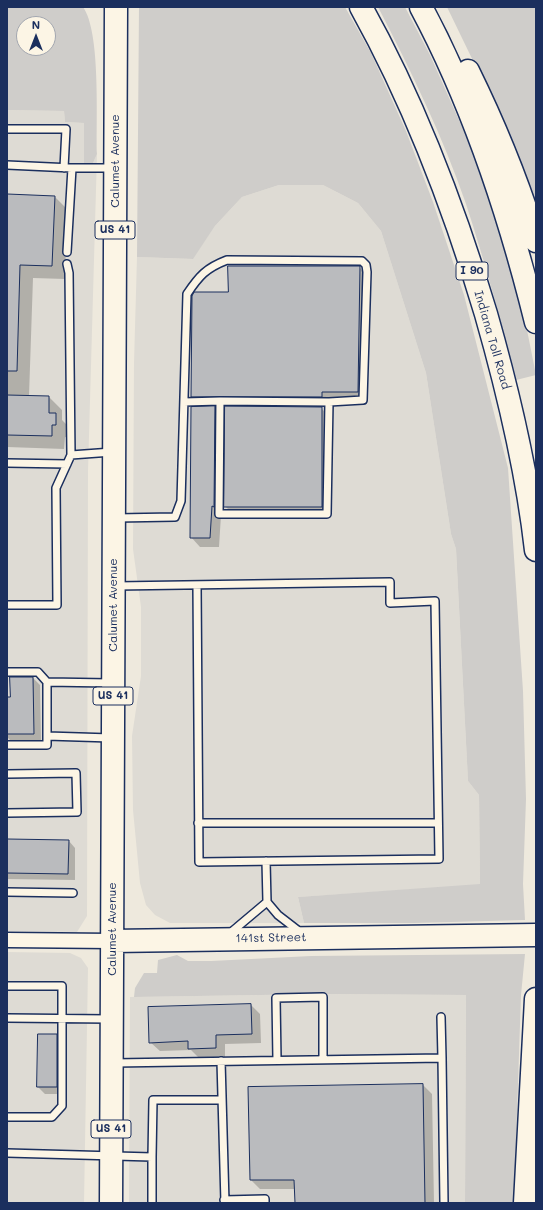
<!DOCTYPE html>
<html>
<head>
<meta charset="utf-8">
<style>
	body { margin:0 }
	#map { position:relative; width:543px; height:1210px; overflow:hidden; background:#eee9dd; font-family:Mali,sans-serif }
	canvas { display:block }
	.frame { position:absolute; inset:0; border:8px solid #1b2f5e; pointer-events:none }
	.north { position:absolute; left:16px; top:16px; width:40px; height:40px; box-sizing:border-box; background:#fcf5e5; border:1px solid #a2a6af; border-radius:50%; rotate:0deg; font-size:11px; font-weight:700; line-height:16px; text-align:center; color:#1b2f5e }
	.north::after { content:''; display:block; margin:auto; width:14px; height:18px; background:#1b2f5e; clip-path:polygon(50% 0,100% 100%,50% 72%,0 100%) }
</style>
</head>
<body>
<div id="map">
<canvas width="543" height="1210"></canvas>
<div class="frame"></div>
<div class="north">N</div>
</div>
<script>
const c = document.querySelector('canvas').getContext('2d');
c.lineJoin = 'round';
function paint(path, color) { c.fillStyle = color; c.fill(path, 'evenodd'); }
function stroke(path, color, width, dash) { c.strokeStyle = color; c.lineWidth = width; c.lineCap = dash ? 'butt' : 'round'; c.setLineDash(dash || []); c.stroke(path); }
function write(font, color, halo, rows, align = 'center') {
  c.font = font + ' Mali,sans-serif'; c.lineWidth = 3.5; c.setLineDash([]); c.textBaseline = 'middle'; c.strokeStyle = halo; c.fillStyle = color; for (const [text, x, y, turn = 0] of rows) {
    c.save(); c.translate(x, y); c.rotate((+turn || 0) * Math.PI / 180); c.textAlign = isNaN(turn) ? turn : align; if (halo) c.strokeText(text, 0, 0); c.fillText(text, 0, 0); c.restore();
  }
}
paint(new Path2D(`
	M7 110 64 111 65 122 84 123 93 163 97 154 88 471 87 916 77 932 7 931Z
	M279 185H323L358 203 381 231 426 373 451 534 456 549 468 781 479 795 480 885 298 897 304 923H170L155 915 146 905 140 883 133 810 132 736 141 676V607L133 549 134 363 137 257 192 259 215 226 242 197Z
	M7 952 70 953 81 958 88 968 84 1203H7Z
	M323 994 466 995 465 1203H129L130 997Z`), '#dedbd4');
paint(new Path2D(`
	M7 7H83C101 32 96 120 97 154L93 163 84 164V123L65 122 64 111 7 110ZM24 24H48V48H24Z
	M139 7H345L371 53 406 131 433 202 464 295 508 468 523 691 526 799 523 884 525 920 414 923H304L298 897 480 884 479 795 468 781 456 549 451 534 426 373 381 231 358 203 323 185H279L242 197 215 226 193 259 137 257Z
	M378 7H405L430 55 475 156 503 242 525 320 536 375 516 380C501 321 485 262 466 204 443 137 411 71 378 7Z
	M447 7H536V212L492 100Z
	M525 954 521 995 514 1203H465L466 995 323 994 134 997 135 988 144 973H157L158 960 177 955 188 961H211L311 956Z`), '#cfcdca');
paint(new Path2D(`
	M7 195 54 196 67 209 65 279 33 278 29 396 49 397 62 410V420L69 427V438L65 437 64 449 7 447Z
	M359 267 366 274 365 398H328V404L200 403 192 396 229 293Z
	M215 407 224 416 223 515H221L219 547H200L191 537Z
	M321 408 328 415 329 514 232 513 225 506Z
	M33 678 40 685 41 741H11L7 737V698H11Z
	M7 840H68L75 848V880L7 879Z
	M251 1005 260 1014 261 1043 225 1044V1057L199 1058 191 1050 160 1051 150 1042Z
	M57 1035 64 1042V1094H45L38 1087Z
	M423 1085 432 1094 434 1203H296L295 1189H260L251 1180 249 1088Z`), '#0003');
const building = new Path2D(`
	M7 194 55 196 52 266 20 265 17 371H7Z
	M228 266H360L358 392H322V397H191L192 296 194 292H228Z
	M7 395 49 396V413H56V425H52V436L7 435Z
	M215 406 214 507 212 506 210 538H190L191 407Z
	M225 406 322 407V507H224Z
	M10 677H33L34 734H7V697H10Z
	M7 839 69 840 68 874 7 873Z
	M251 1004 252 1034 216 1035V1048L188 1049V1041L149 1043 148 1007Z
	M38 1034H57V1087H37Z
	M423 1084 425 1203H295L294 1180H250L248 1087Z`);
paint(building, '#babbbe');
stroke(building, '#1b2f5e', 1);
const service = new Path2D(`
	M7 129H66L64 168
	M7 165 72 168H113
	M67 252 72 168
	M220 401 329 402
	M71 455 112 452
	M7 463 67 464
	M116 518 175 517 181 501 187 294C199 276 206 268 227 260L362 261 366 265 367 272 363 400 329 402 327 514H219L220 401 184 402
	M116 586 390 582V603L435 601 439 859 199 862 197 585
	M7 605H57L56 488 71 455 69 273 67 264
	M7 672H38L47 682V745H7
	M47 682 110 683
	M47 736 111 738
	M7 774 76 773 77 812 7 813
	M198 823H438
	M266 861 267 902 278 915 300 932
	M7 892 73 893
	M229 934 267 902
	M7 986H62V1106L52 1117H7
	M441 1017 442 1058
	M7 1018 109 1019
	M277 1060 276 998 323 997V1060
	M221 1061 225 1203
	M114 1063 442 1058 444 1203
	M7 1153 152 1157V1203
	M152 1157 153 1100H222
	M224 1200 265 1199V1203`);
const minor = new Path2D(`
	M7 940 112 941`);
const primary = new Path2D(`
	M112 941 536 935
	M111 1203 116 7`);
const motorway = new Path2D(`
	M361 7C415 104 454 207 486 314 508 391 527 470 536 550
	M421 7C474 106 509 213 536 322
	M468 71C495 126 518 182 536 241
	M525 1203 536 999`);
stroke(service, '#1b2f5e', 10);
stroke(minor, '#1b2f5e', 17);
stroke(primary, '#1b2f5e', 25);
stroke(motorway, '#1b2f5e', 25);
stroke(service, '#fcf5e5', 7);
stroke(minor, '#fcf5e5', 14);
stroke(primary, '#fcf5e5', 22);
stroke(motorway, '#fcf5e5', 22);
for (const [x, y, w] of [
	[115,230,40],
	[472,271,32],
	[113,696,40],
	[111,1129,40]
]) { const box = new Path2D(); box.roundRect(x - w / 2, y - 9, w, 18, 3); c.fillStyle = '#fcf5e5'; c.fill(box); stroke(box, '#1b2f5e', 1); }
write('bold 11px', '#1b2f5e', null, [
	["US 41",115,230],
	["I 90",472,271],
	["US 41",113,696],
	["US 41",111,1129]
]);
write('12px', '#1b2f5e', '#fcf5e5', [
	["Calumet Avenue",115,161,-90],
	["Indiana Toll Road",492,340,74],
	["Calumet Avenue",113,605,-90],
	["Calumet Avenue",112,929,-90],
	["141st Street",271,938,-1]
]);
</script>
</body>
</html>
